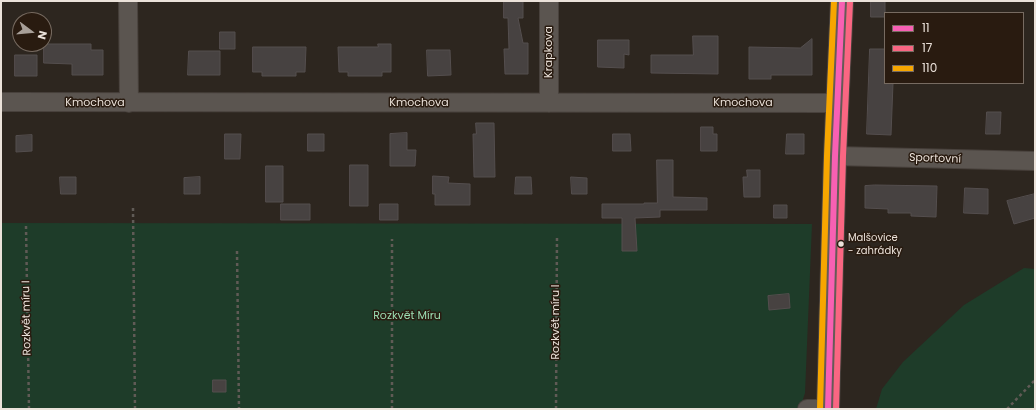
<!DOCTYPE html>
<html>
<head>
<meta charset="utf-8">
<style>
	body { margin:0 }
	#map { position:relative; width:1036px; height:410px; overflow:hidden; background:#2d261f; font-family:Poppins,sans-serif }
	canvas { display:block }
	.frame { position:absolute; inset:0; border:2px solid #ebe2da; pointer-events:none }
	.legend { position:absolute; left:884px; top:12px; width:140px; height:72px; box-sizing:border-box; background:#291b10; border:1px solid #776b61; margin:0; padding:5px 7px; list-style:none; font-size:12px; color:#ebe2da }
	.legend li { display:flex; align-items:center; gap:8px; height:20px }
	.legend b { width:20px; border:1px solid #776b61 }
	.north { position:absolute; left:12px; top:12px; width:40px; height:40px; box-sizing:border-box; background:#291b10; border:1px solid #776b61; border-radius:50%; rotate:106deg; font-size:11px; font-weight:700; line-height:16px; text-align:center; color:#ebe2da }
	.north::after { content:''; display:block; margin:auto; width:14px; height:18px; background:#a8a099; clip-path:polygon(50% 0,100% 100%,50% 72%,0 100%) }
</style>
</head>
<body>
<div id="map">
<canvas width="1036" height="410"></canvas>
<div class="frame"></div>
<ul class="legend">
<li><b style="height:5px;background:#f860b3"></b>11</li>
<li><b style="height:5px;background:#fa6682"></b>17</li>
<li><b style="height:5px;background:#f7a600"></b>110</li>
</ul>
<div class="north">N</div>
</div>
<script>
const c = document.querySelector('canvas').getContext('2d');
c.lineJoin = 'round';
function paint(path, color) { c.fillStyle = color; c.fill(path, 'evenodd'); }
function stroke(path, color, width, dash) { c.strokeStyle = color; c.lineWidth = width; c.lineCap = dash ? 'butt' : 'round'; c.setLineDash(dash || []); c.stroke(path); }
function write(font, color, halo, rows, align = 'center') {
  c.font = font + ' Poppins,sans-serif'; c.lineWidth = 3; c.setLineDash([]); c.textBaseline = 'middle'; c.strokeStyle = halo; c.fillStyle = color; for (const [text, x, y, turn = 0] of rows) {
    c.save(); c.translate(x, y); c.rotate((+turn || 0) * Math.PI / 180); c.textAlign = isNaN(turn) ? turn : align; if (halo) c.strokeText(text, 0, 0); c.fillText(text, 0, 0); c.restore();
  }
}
paint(new Path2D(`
	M1 223 812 224 805 393 803 399V409H1Z
	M1024 268 1035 269V409H876L882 389 903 362 964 305Z`), '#1e3c29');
const building = new Path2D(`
	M504 1H523V18H518L523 43H528V74H505L504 49H509L508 18H504Z
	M871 1H885V17H871Z
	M220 32H235V49H220Z
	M693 36H718V74L651 73V55H693Z
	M812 39V75H771V79H749V47L800 48Z
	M598 40H629V55L624 54V68L598 67Z
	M44 44H91V50H103V75H72V64L44 63Z
	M378 44H391V72H382V76H348V72H339L338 47H378Z
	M253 47H306L305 72H296V76H262V72H253Z
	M870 49H885V83H893L891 135 867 134Z
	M427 50H450L451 75 428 76Z
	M189 51H220V75H188Z
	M15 55H37V76H15Z
	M987 112H1001L1000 134H986Z
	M476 123H494L495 177H474L473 134H476Z
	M701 127H713V134H717V151H701Z
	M407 133V150H416L415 166H390V134Z
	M225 134H241L240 159H225Z
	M308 134H324V151H308Z
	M613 134H630L631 151H613Z
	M787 134H804V154H786Z
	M32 135V151L16 152V136Z
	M657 160H673V197L707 198V210H660V217L635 218 637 251H622V218H602V204H644V203H657Z
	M350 165H368V206H350Z
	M266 166H283V202H266Z
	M747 170H760V197H744L743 177H747Z
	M433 176 449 177 448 183 470 184V205H435V194H433Z
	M60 177H76V194H61Z
	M200 177V194H184V178Z
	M516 177H531L532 194H515Z
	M571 177 587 178V194H572Z
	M875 185 937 186 936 217 911 216V213H888V209L865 208V186Z
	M965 188 988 189V214L964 213Z
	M1035 194V218L1014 224 1007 201Z
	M281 204H310V220H281Z
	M380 204H398V220H380Z
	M774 205H787V218H774Z
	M789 294 790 308 769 310 768 296Z
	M213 380H226V392H213Z`);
paint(building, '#474241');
stroke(building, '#544e4e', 1);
const street = new Path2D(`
	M128 1 129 103
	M1 102 837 103
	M549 103V1
	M835 156 1035 161
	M807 409H828`);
const secondary = new Path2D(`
	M828 409 835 156 842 1`);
stroke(street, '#48413c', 20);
stroke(secondary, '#48413c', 24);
stroke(new Path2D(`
	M133 208 135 409
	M26 226 29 409
	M237 251 239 409
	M392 409V239
	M556 409 557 235
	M1007 409 1035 380`), '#605b56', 2.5, [3, 3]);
stroke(street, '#5b5550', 18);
stroke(secondary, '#655b57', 22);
stroke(new Path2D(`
	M828 409 835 156 842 1`), '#f860b3', 6);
stroke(new Path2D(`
	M836 409 843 156 850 1`), '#fa6682', 6);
stroke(new Path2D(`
	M820 409 827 156 834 1`), '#f7a600', 6);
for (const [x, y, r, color] of [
	[841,244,3.5,"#ebe2da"]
]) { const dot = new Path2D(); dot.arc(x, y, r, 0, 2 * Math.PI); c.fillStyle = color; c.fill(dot); stroke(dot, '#291b10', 1.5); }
write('10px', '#ebe2da', '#291b10', [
	["Malšovice",848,238],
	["- zahrádky",848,251]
], 'left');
write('11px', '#ebe2da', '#291b10', [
	["Krapkova",549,52,-90],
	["Kmochova",95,103],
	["Kmochova",419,103],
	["Kmochova",743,103],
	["Sportovní",935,159,2],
	["Rozkvět míru I",27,318,-91],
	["Rozkvět míru I",556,322,-90]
]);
write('11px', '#9addb2', '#291b10', [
	["Rozkvět Míru",407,316]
]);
</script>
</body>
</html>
